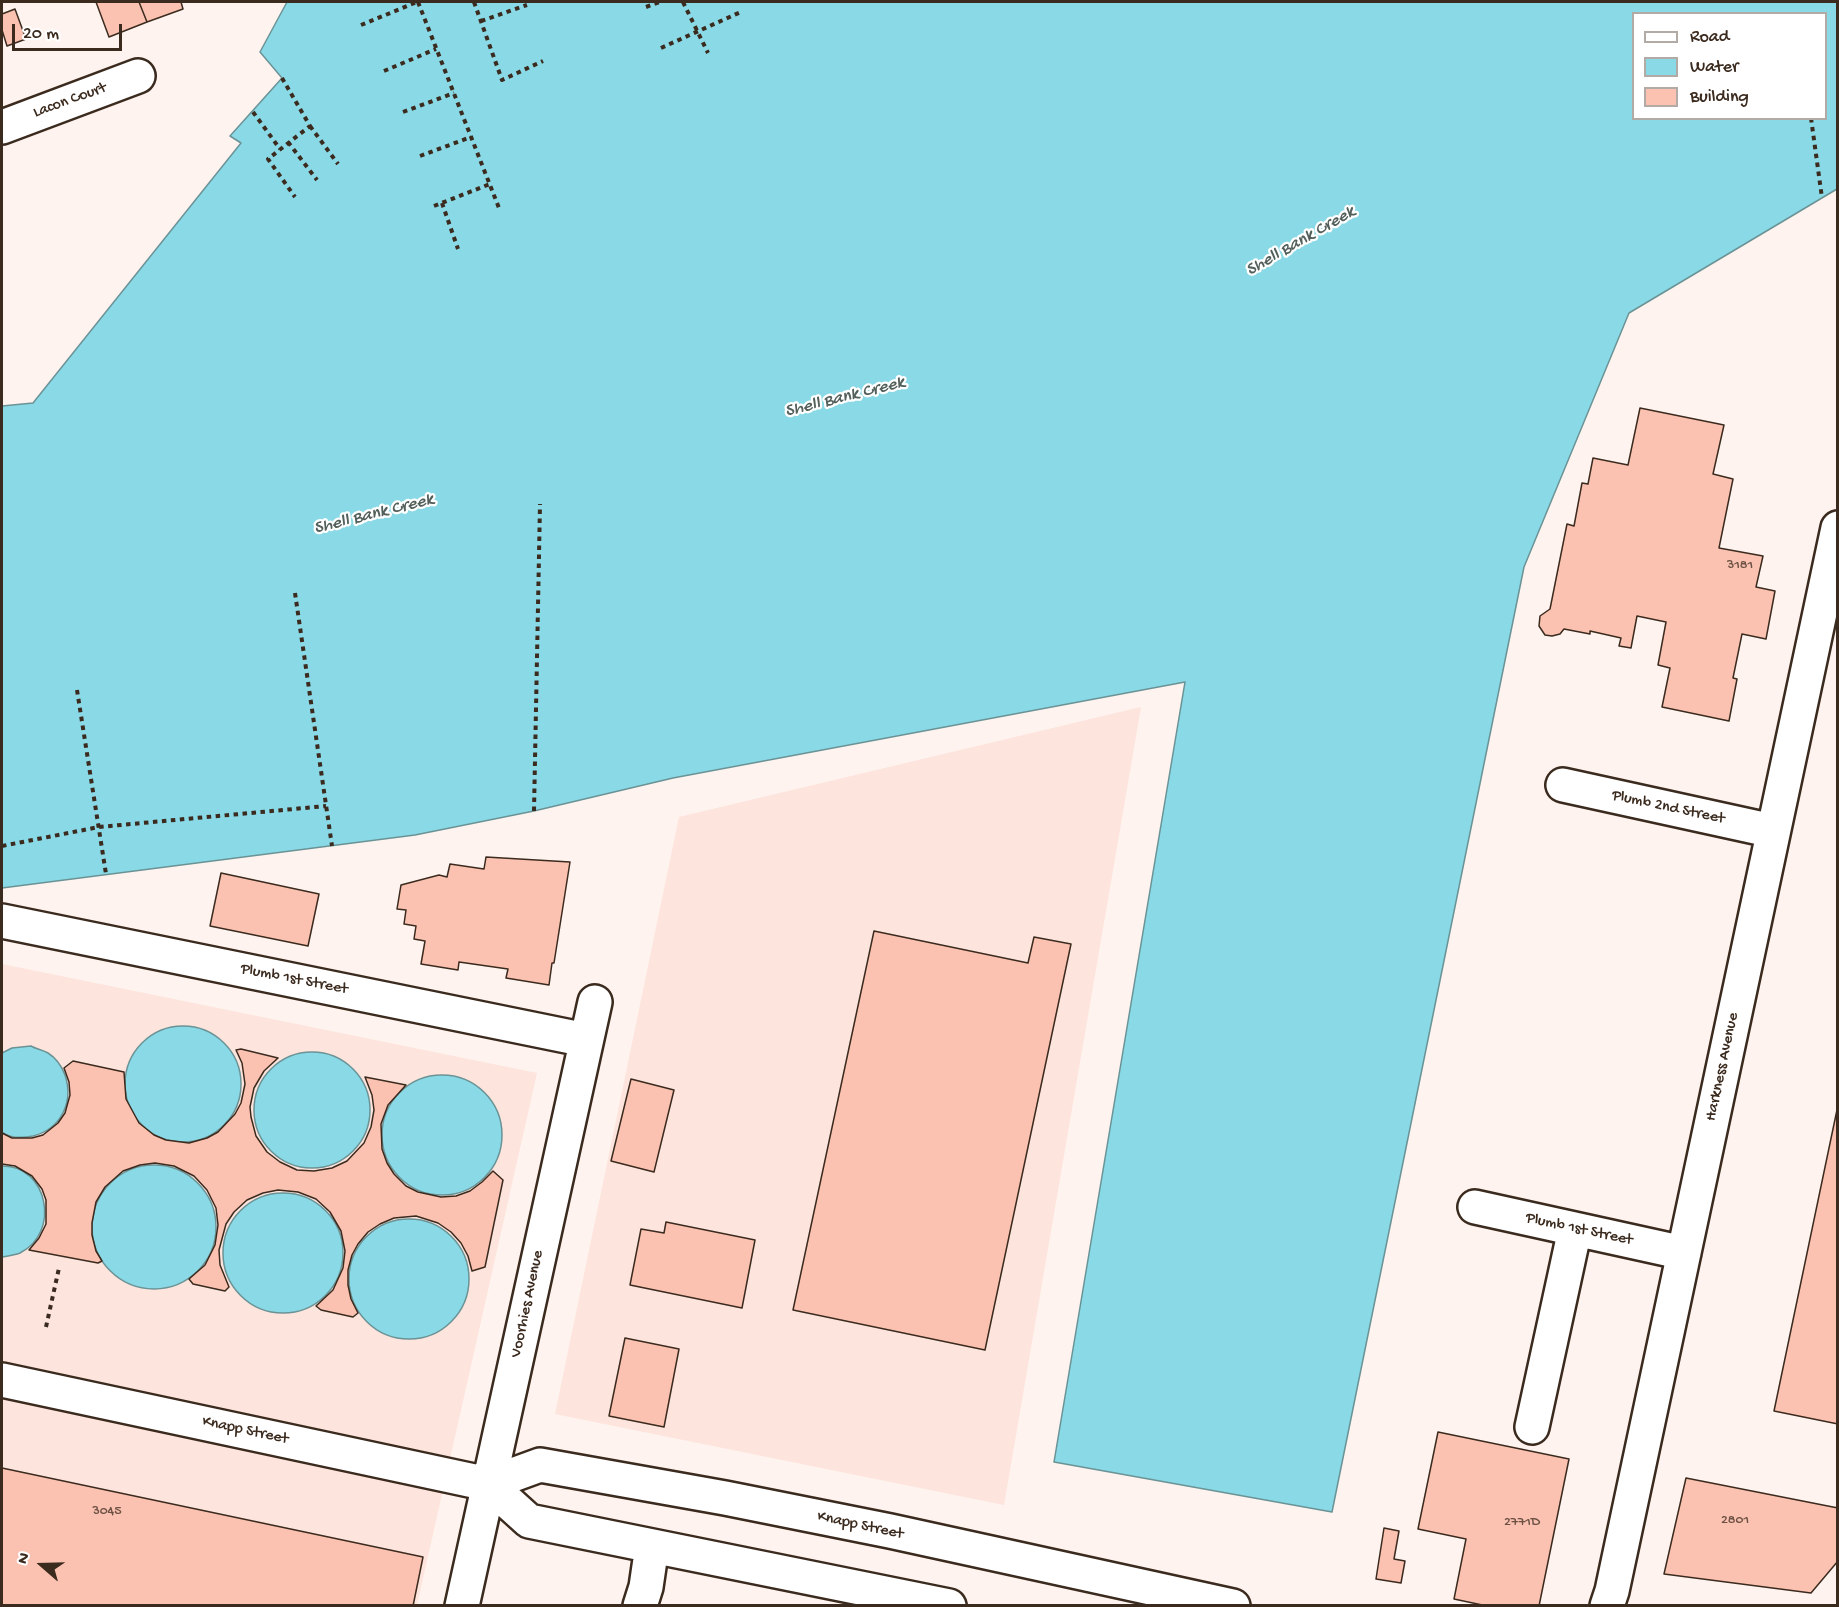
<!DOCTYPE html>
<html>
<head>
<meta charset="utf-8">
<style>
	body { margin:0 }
	#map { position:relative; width:1839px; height:1607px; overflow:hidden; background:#fef3ef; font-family:"Gochi Hand",sans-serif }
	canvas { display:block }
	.frame { position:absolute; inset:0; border:3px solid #3b2a1e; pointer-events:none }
	.legend { position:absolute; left:1632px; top:12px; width:195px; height:108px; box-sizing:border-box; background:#fff; border:2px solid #b1aaa5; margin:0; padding:8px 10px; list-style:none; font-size:18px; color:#3b2a1e }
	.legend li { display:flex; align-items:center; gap:12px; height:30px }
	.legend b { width:30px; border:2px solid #b1aaa5 }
	.north { position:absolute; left:12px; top:1535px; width:60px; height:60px; -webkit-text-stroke:4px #fff; paint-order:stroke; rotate:290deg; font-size:16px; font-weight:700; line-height:24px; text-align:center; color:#3b2a1e }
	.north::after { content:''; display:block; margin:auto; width:21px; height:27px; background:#3b2a1e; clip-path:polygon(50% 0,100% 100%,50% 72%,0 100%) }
	.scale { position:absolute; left:12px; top:24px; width:110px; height:27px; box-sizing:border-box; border:3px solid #3b2a1e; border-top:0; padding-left:8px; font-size:18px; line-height:21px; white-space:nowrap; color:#3b2a1e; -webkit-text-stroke:4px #fff; paint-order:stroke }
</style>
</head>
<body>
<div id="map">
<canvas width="1839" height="1607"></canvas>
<div class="frame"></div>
<ul class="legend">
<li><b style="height:8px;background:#fff"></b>Road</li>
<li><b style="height:16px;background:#8ad9e6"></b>Water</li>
<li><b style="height:16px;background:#fbc2b1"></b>Building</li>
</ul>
<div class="north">N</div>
<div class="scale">20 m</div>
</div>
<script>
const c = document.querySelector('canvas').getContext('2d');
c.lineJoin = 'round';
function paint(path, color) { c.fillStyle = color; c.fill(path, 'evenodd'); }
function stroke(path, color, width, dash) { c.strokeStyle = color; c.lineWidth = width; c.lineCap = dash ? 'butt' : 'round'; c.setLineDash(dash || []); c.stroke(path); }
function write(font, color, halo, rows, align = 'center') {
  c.font = font + ' "Gochi Hand",sans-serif'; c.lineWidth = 4.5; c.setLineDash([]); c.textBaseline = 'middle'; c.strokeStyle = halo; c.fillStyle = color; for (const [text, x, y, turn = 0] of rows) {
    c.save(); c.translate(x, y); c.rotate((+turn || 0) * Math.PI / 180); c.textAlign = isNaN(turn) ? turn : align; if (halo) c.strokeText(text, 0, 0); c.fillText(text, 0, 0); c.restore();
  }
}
paint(new Path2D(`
	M1141 707 1004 1505 555 1414 679 817Z
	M2 964 537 1073 417 1605H2Z`), '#fde4dc');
const water = new Path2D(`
	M287 2H1837V189L1629 313 1524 567 1332 1512 1054 1462 1185 682 673 778 534 811 415 835 2 888V406L33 403 241 143 230 136 282 78 260 52ZM1634 14H1826V118H1634Z
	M125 1084a58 58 0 1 1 116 0a58 58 0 1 1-116 0Z
	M31 1046C36 1049 43 1050 48 1053 56 1058 62 1067 65 1075 74 1102 61 1129 33 1136 23 1138 10 1138 2 1132V1053L12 1048Z
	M254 1110a58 58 0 1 1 116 0a58 58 0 1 1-116 0Z
	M382 1135a60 60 0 1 1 120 0a60 60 0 1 1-120 0Z
	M92 1227a62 62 0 1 1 124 0a62 62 0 1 1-124 0Z
	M2 1166C48 1165 61 1233 20 1253 15 1255 8 1256 2 1257Z
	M223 1253a60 60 0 1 1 120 0a60 60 0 1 1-120 0Z
	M349 1279a60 60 0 1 1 120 0a60 60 0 1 1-120 0Z`);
paint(water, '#8ad9e6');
stroke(water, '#6a9396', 1.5);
const building = new Path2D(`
	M96 2H139L147 22 109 37Z
	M139 2H181L183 9 147 22Z
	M15 9 26 39 7 46 2 30V14Z
	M1640 408 1724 425 1713 474 1733 479 1719 548 1763 556 1756 587 1775 591 1766 639 1742 634 1733 678 1737 679 1729 721 1662 707 1670 668 1658 665 1666 622 1637 616 1631 648 1619 646 1621 638 1590 631V634L1564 629 1560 634 1552 636 1545 635 1539 626 1540 616 1550 609 1567 524 1574 526 1582 483 1588 484 1593 458 1628 465Z
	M486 857 570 862 554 963H552L549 985 506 978 508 969 459 962 458 970 421 964 425 941 414 939 416 926 404 924 406 910 397 909 401 885 439 875 447 877 450 864 484 869Z
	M221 873 319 894 308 946 210 926Z
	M874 931 1028 963 1034 937 1071 944 985 1350 793 1310Z
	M241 1049 278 1058 264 1071 254 1088 250 1107 251 1117 256 1136 267 1152 280 1162 297 1170 314 1171 332 1168 347 1161 364 1143 371 1127 374 1110 372 1095 365 1077 406 1085 388 1105 381 1124 382 1149 387 1163 394 1174 406 1186 418 1192 441 1197 456 1196 470 1191 482 1182 493 1171 503 1180 485 1267 472 1271 468 1256 461 1243 451 1232 438 1223 416 1216 394 1218 380 1224 368 1232 358 1244 352 1255 348 1270V1285L351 1299 358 1313 353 1317 321 1310 316 1306 333 1290 343 1268 345 1251 341 1231 330 1212 316 1199 298 1192 278 1190 263 1193 247 1200 234 1212 226 1224 219 1250 220 1265 229 1287 225 1291 193 1284 189 1279 205 1265 215 1245 218 1225 216 1208 207 1190 194 1176 174 1166 155 1163 140 1165 123 1171 105 1187 96 1202 92 1223V1235L96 1251 102 1261 98 1263 29 1250 39 1238 46 1224V1200L42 1189 32 1176 15 1166 2 1164V1133L12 1138H32L43 1135 58 1123 65 1113 70 1095 69 1082 64 1068 73 1061 124 1072 126 1099 139 1123 154 1135 166 1140 189 1143 207 1138 218 1132 235 1114 241 1103 245 1084 242 1063 236 1050Z
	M631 1079 674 1090 654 1172 611 1161Z
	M1838 1105V1424L1774 1411Z
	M666 1222 755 1240 742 1308 630 1285 641 1229 664 1233Z
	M625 1338 679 1349 664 1427 609 1416Z
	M1438 1432 1569 1459 1539 1606H1487L1454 1599 1466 1539 1418 1529Z
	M2 1468 423 1557 413 1606H2Z
	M1686 1478 1838 1508V1561L1811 1593 1664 1574Z
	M1384 1528 1399 1531 1394 1559 1405 1561 1401 1583 1376 1579Z`);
paint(building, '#fbc2b1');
stroke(building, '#3b2a1e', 1.5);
const minor = new Path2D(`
	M2 127 138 76
	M1563 785 1773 831
	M2 921 586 1040
	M1475 1207 1684 1253
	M2 1380 488 1484 529 1521 949 1606
	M1532 1427 1575 1229
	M488 1484 540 1465 725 1498 890 1531 1233 1606
	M462 1606 595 1002
	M640 1606 646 1587 652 1546
	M1607 1606 1612 1591 1838 528`);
stroke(minor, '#3b2a1e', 38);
stroke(new Path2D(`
	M418 2 499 208
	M474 2 502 80 543 61
	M683 2 708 53
	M646 7 660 2
	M481 21 527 5
	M361 25 417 2
	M661 48 743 11
	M384 71 436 49
	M282 78 310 126 268 159 295 197
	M253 112 280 149
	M403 112 454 93
	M1811 118 1822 198
	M310 126 338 164
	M288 142 317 180
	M420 156 471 137
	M442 203 458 249
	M434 206 490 184
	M295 593 332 846
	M77 690 106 874
	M534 811 540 504
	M2 846 99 827 326 806
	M46 1327 59 1268`), '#3b2a1e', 4, [4.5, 4.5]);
stroke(minor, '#fff', 33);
write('14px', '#6b5043', null, [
	["3181",1740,566],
	["3045",107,1512],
	["2801",1735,1521],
	["2771D",1522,1523]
]);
write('16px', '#3b2a1e', '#fff', [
	["Lacon Court",70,101,-20],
	["Plumb 2nd Street",1668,808,12],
	["Plumb 1st Street",294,980,11],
	["Harkness Avenue",1723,1067,-78],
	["Plumb 1st Street",1579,1230,12],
	["Voorhies Avenue",528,1304,-78],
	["Knapp Street",245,1431,12],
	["Knapp Street",860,1526,12]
]);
write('italic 18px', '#535f5a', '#fff', [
	["Shell Bank Creek",1301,242,-30],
	["Shell Bank Creek",845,398,-14],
	["Shell Bank Creek",374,515,-14]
]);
</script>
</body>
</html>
